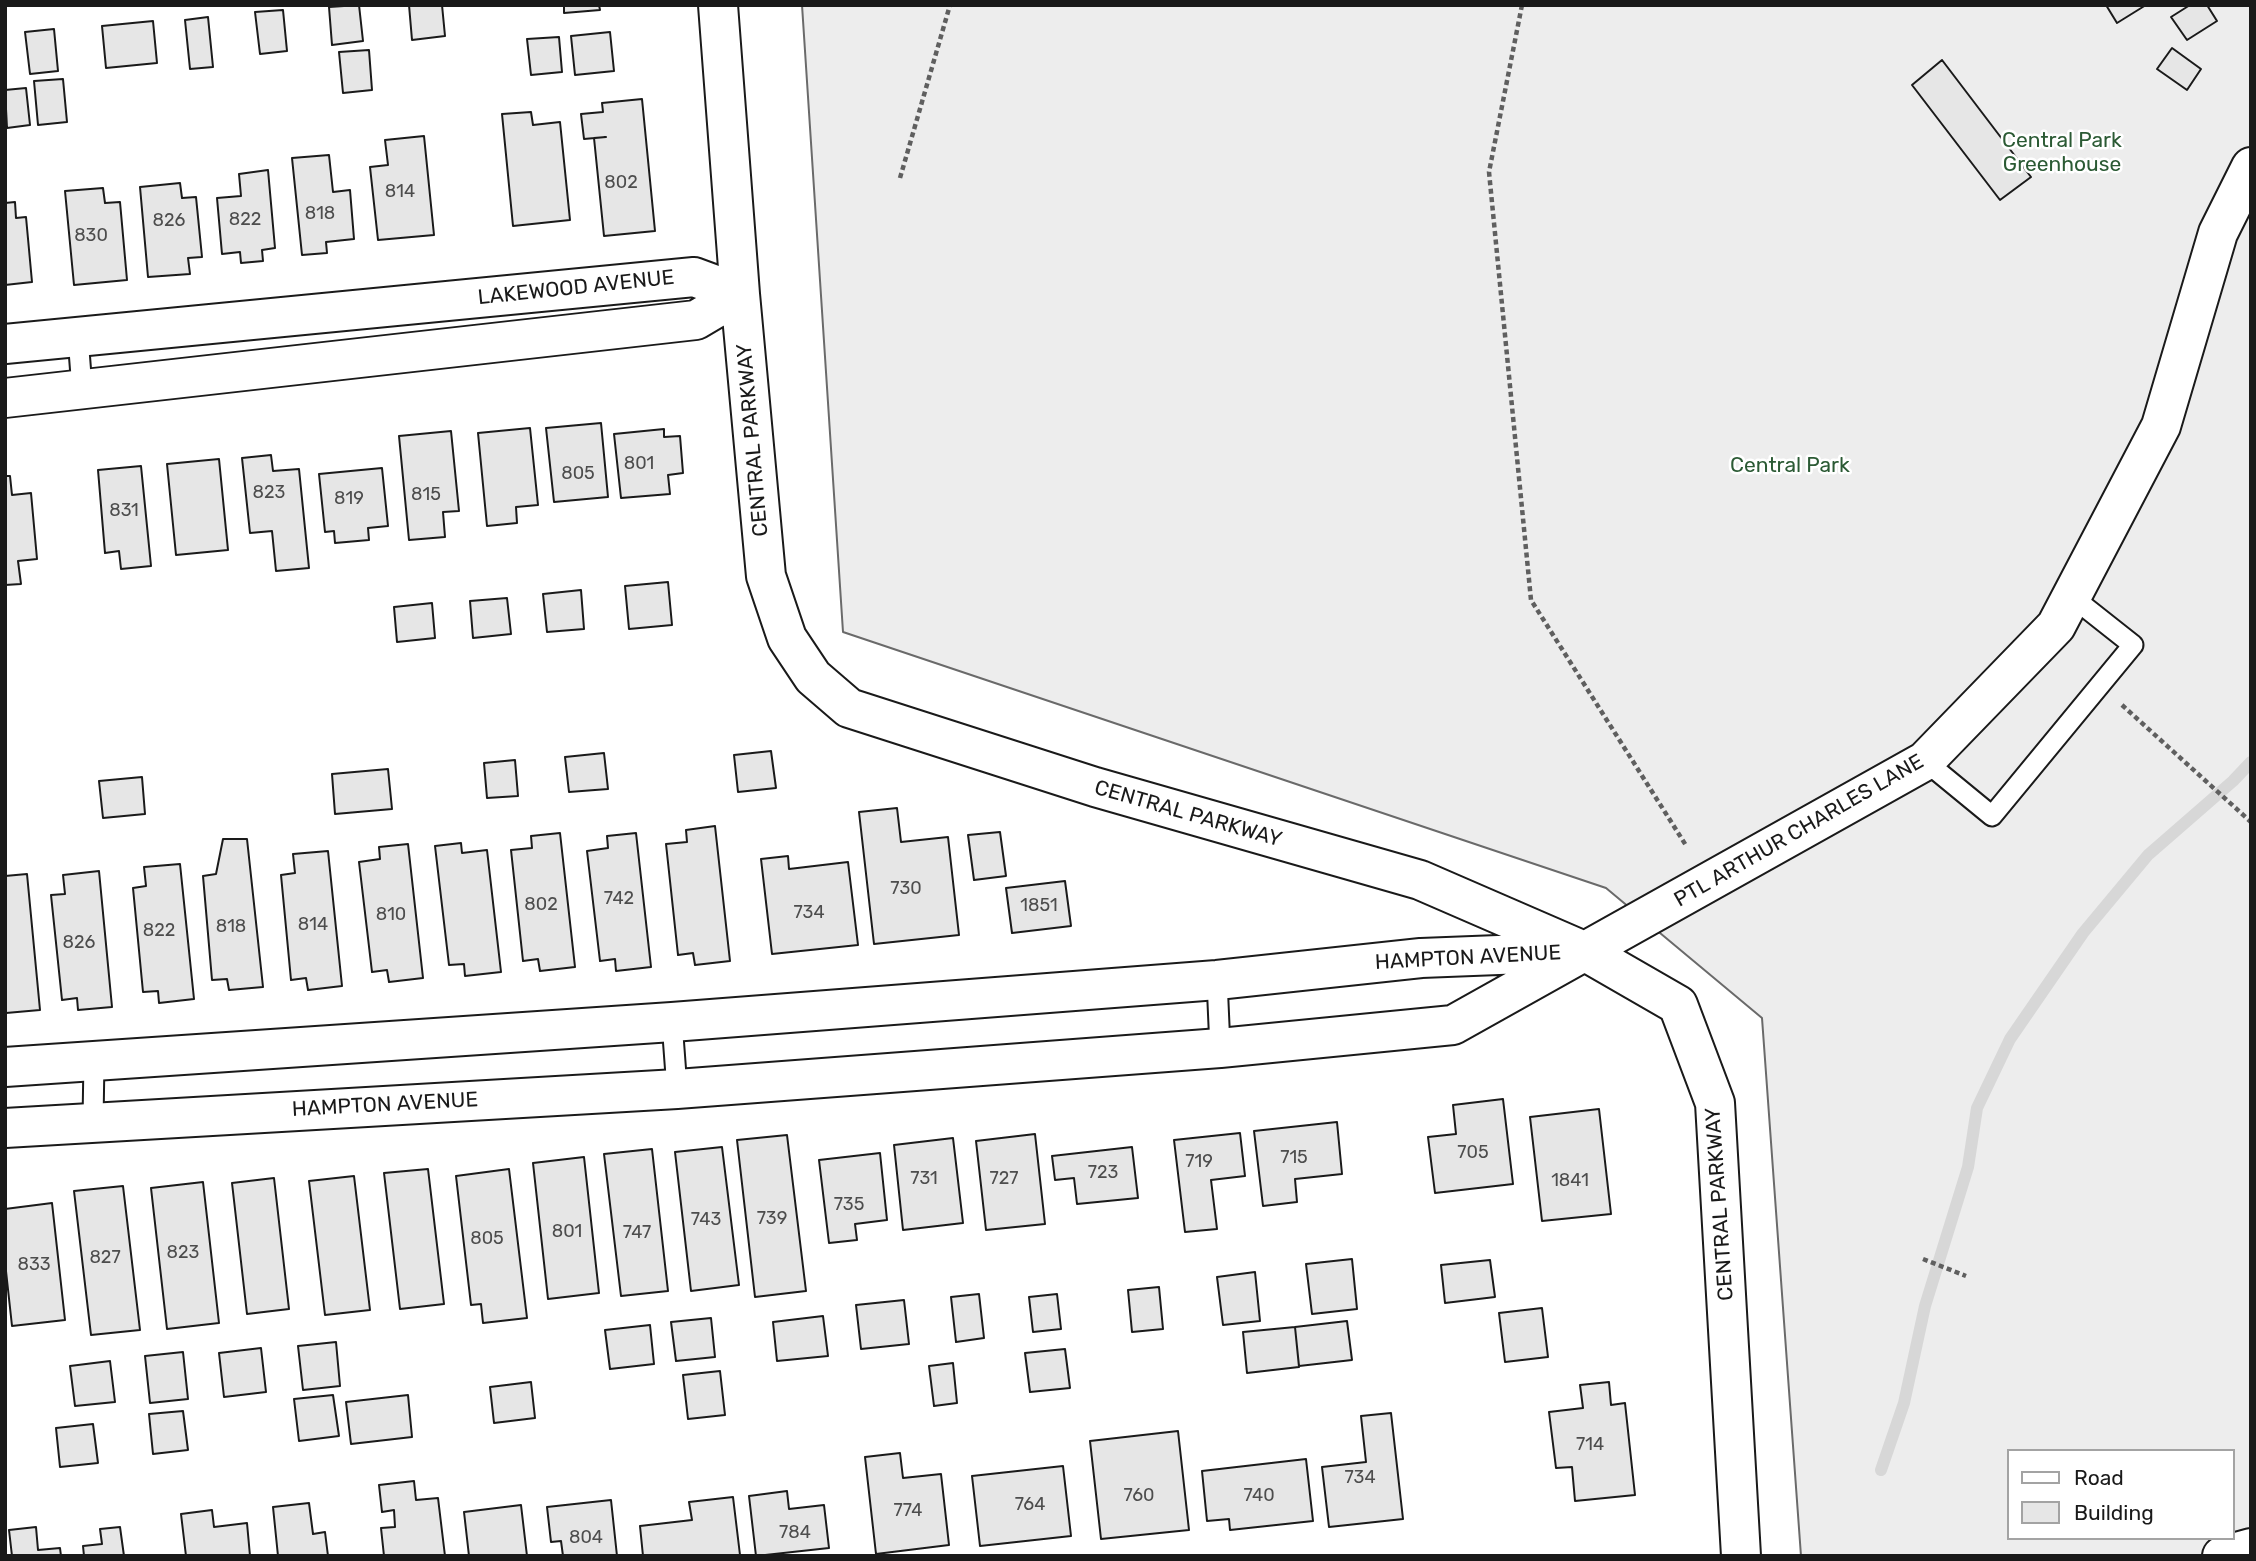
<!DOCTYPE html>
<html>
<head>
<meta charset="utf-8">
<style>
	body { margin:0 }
	#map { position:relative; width:2256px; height:1561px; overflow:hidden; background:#fff; font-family:Rubik,sans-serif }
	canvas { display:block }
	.frame { position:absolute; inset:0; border:7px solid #1a1a1a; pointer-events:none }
	.legend { position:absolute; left:2007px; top:1449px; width:228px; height:91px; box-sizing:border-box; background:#fff; border:2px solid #a3a3a3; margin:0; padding:9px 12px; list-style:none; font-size:21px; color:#1a1a1a }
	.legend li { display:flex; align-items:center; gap:14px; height:35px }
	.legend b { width:35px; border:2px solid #a3a3a3 }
</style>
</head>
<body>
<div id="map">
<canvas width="2256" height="1561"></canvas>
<div class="frame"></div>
<ul class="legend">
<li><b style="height:9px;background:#fff"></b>Road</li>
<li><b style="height:19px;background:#e6e6e6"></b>Building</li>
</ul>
</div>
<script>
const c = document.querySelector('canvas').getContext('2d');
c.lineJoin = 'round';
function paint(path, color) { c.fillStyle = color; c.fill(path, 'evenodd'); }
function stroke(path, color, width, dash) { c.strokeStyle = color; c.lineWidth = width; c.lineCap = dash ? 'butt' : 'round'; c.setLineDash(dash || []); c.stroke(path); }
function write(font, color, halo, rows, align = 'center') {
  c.font = font + ' Rubik,sans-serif'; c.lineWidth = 5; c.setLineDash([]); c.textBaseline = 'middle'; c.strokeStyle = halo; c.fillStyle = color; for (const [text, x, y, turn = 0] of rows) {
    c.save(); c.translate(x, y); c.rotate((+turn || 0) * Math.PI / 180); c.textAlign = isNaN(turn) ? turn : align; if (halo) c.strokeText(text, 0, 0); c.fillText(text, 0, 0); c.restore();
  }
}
const built = new Path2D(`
	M802 5H2251V1556H1801L1762 1018 1606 888 843 632ZM2009 1451H2233V1538H2009Z`);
paint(built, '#ededed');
stroke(built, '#6a6a6a', 2);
stroke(new Path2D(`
	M1881 1470 1904 1403 1925 1306 1968 1167 1977 1108 2010 1039 2083 933 2148 855 2233 781 2251 762`), '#d7d7d7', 12);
const building = new Path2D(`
	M359 5 363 41 332 45 329 7Z
	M409 5H442L445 36 412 40Z
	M564 5H599L600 10 564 13Z
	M2106 5H2146L2117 23Z
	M2190 5H2207L2217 21 2187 40 2171 17Z
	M283 10 287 51 260 54 255 12Z
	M208 17 213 67 190 69 185 20Z
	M153 21 157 63 106 68 102 26Z
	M54 29 58 71 30 74 25 32Z
	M610 32 614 71 575 75 571 36Z
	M559 37 562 72 531 75 527 39Z
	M2172 48 2201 69 2187 90 2157 69Z
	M369 50 372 90 343 93 339 52Z
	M1942 60 2031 177 2000 200 1912 85Z
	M63 79 67 122 38 125 34 81Z
	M26 88 30 125 7 128 5 90Z
	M642 99 655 231 604 236 594 138 606 137 584 139 581 114 603 112 602 103Z
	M531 112 533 125 560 122 570 220 513 226 502 114Z
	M424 136 434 235 378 240 370 167 388 165 385 140Z
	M329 155 333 192 350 190 354 239 326 242 327 253 302 255 292 158Z
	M268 170 275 248 262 250 263 261 241 263 240 252 222 254 217 198 241 196 239 174Z
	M180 183 182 198 196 197 202 257 188 258 190 274 148 277 140 187Z
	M103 188 105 203 120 202 127 280 74 285 65 191Z
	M15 202 16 218 26 217 32 282 5 285V203Z
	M601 423 608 497 554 502 546 428Z
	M530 428 538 505 516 507 517 523 487 526 478 433Z
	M664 429V437L680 436 683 473 668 475 670 494 621 498 614 434Z
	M451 431 459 511 443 512 445 537 409 540 399 436Z
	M271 455 273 471 299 469 309 568 276 571 272 531 250 533 242 458Z
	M219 459 228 550 176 555 167 464Z
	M141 466 151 566 121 569 119 551 105 553 98 470Z
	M382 468 388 526 368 528 369 540 335 543 334 531 325 532 319 474Z
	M5 476H10L12 495 31 493 37 559 18 561 21 584 5 585Z
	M668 582 672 625 629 629 625 586Z
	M581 590 584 629 547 632 543 594Z
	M507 598 511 634 473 638 470 601Z
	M432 603 435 638 397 642 394 607Z
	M771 751 776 788 738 792 734 755Z
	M604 753 608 789 569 792 565 757Z
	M515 760 518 796 487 798 484 763Z
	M388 769 392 809 335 814 332 774Z
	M142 777 145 814 103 818 99 781Z
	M897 808 901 842 948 837 959 935 874 944 859 812Z
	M715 826 730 961 695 965 693 953 678 955 666 844 687 842 686 830Z
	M1000 832 1006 876 974 880 968 835Z
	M560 833 575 967 540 971 538 959 523 961 511 850 532 848 531 836Z
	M636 833 651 967 616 971 615 959 600 961 587 851 608 848 607 836Z
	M223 839H247L263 987 229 990 227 979 212 980 203 876 216 874Z
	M461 843 462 853 487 850 501 972 465 976 464 964 449 965 435 846Z
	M408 844 423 978 389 982 387 970 372 972 359 862 380 859 379 847Z
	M328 851 342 986 308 990 306 978 291 980 281 875 295 873 293 854Z
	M788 856 789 869 848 862 858 945 772 954 761 859Z
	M180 864 194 999 159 1003 158 991 143 992 133 888 146 886 144 867Z
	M99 871 112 1007 78 1010 77 998 62 1000 51 895 65 894 63 875Z
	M27 874 40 1010 6 1013 5 876Z
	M1065 881 1071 926 1012 933 1006 888Z
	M1503 1099 1513 1184 1435 1193 1428 1137 1456 1134 1453 1105Z
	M1599 1109 1611 1214 1542 1221 1530 1117Z
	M1337 1122 1342 1174 1295 1179 1297 1202 1263 1206 1254 1131Z
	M1240 1133 1245 1176 1211 1180 1217 1229 1185 1232 1174 1140Z
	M1035 1134 1045 1224 986 1230 976 1141Z
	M787 1135 806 1291 755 1297 737 1140Z
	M953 1138 963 1223 903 1230 894 1145Z
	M722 1147 739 1285 691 1291 675 1152Z
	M1132 1147 1138 1198 1077 1204 1074 1178 1055 1180 1052 1156Z
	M652 1149 668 1291 621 1296 604 1154Z
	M880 1153 887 1220 855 1224 857 1240 829 1243 819 1160Z
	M584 1157 599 1293 548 1299 533 1163Z
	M428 1169 444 1304 400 1309 384 1173Z
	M509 1169 527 1318 483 1323 481 1304 471 1305 456 1176Z
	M354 1176 370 1310 325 1315 309 1181Z
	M274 1178 289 1309 247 1314 232 1183Z
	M203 1182 219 1323 167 1329 151 1188Z
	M123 1186 140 1330 91 1335 74 1191Z
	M52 1203 65 1320 12 1326 5 1262V1209Z
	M1352 1259 1357 1309 1312 1314 1306 1264Z
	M1490 1260 1495 1297 1445 1303 1441 1265Z
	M1255 1272 1260 1321 1223 1325 1217 1277Z
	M1159 1287 1163 1329 1132 1332 1128 1290Z
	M979 1294 984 1338 956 1342 951 1297Z
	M1057 1294 1061 1329 1033 1332 1029 1297Z
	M904 1300 909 1344 861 1349 856 1305Z
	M1542 1308 1548 1357 1505 1362 1499 1313Z
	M823 1316 828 1356 777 1361 773 1322Z
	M711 1318 715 1357 676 1361 671 1322Z
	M1347 1321 1352 1360 1299 1366 1295 1327Z
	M650 1325 654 1364 610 1369 605 1330Z
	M1295 1327 1299 1367 1247 1373 1243 1332Z
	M336 1342 340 1386 303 1390 298 1346Z
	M261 1348 266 1392 224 1397 219 1353Z
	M1065 1349 1070 1388 1030 1392 1025 1353Z
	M183 1352 188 1399 150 1403 145 1356Z
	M110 1361 115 1402 75 1406 70 1366Z
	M953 1363 957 1403 934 1406 929 1366Z
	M720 1371 725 1415 688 1419 683 1375Z
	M531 1382 535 1418 494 1423 490 1387Z
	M1609 1382 1611 1405 1625 1403 1635 1495 1575 1501 1572 1467 1556 1468 1549 1412 1583 1408 1580 1385Z
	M333 1395 339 1436 299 1441 294 1399Z
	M408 1395 412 1437 351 1444 346 1402Z
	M183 1411 188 1450 153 1454 149 1414Z
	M1391 1413 1403 1519 1329 1527 1322 1467 1366 1462 1361 1416Z
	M93 1424 98 1463 60 1467 56 1428Z
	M1178 1431 1189 1530 1101 1539 1090 1441Z
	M900 1453 903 1478 941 1474 949 1545 876 1554 865 1457Z
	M1306 1459 1313 1521 1230 1530 1229 1519 1207 1521 1202 1471Z
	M1063 1466 1071 1536 980 1546 972 1476Z
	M414 1481 416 1500 438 1498 445 1556H384L381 1528 395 1527 394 1510 382 1512 379 1485Z
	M787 1491 789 1509 824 1505 829 1548 756 1556 749 1496Z
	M733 1497 740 1555 643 1556 640 1526 692 1520 689 1502Z
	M611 1500 617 1556H563L561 1541 551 1542 547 1507Z
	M309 1503 313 1534 325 1532 328 1556H278L273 1507Z
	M521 1505 527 1556H469L464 1512Z
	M212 1510 214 1527 247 1523 250 1556H186L181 1514Z
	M36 1527 38 1550 60 1548 61 1556H12L9 1530Z
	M120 1527 124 1556H84L83 1546 102 1544 100 1529Z`);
paint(building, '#e6e6e6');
stroke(building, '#1a1a1a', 2);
const service = new Path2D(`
	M78 337 82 389
	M1925 761 1992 816 2133 645 2071 596
	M1217 980 1220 1048
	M672 1022 677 1089
	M93 1122 94 1060`);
const minor = new Path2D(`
	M718 5 740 294 766 576 787 638 813 677 849 708 1095 787 1420 880 1586 952 1678 1005 1715 1103 1741 1556
	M5 344 694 277 740 294
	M5 398 696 320 740 294
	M5 1067 672 1022 1217 980 1421 958 1576 952
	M5 1128 677 1089 1220 1048 1453 1025 1925 761 2056 626 2161 426 2218 233 2251 167
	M2222 1556 2251 1548`);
stroke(service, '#1a1a1a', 23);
stroke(minor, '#1a1a1a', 42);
stroke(new Path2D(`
	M1522 5 1489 172 1531 600 1687 847
	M900 178 950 5
	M2122 705 2251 822
	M1923 1259 1966 1276`), '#5f5f5f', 4.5, [5, 3.5]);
stroke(service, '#fff', 19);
stroke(minor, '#fff', 38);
write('18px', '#4d4d4d', null, [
	["802",621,183],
	["814",400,192],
	["818",320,214],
	["822",245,220],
	["826",169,221],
	["830",91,236],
	["801",639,464],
	["805",578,474],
	["823",269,493],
	["815",426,495],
	["819",349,499],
	["831",124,511],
	["730",906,889],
	["742",619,899],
	["802",541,905],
	["1851",1039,906],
	["734",809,913],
	["810",391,915],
	["814",313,925],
	["818",231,927],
	["822",159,931],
	["826",79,943],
	["705",1473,1153],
	["715",1294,1158],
	["719",1199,1162],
	["723",1103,1173],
	["731",924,1179],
	["727",1004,1179],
	["1841",1570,1181],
	["735",849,1205],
	["739",772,1219],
	["743",706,1220],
	["801",567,1232],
	["747",637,1233],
	["805",487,1239],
	["823",183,1253],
	["827",105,1258],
	["833",34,1265],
	["714",1590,1445],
	["734",1360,1478],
	["760",1139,1496],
	["740",1259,1496],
	["764",1030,1505],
	["774",908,1511],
	["784",795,1533],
	["804",586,1538]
]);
write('21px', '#2b5a34', '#fff', [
	["Central Park",2062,141],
	["Greenhouse",2062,165],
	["Central Park",1790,466]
]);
write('21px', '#1a1a1a', '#fff', [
	["LAKEWOOD AVENUE",576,288,-6],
	["CENTRAL PARKWAY",753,440,-95],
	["CENTRAL PARKWAY",1188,814,16],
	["PTL ARTHUR CHARLES LANE",1799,831,-30],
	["HAMPTON AVENUE",1468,958,-3],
	["HAMPTON AVENUE",385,1105,-3],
	["CENTRAL PARKWAY",1720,1204,-94]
]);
</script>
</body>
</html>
